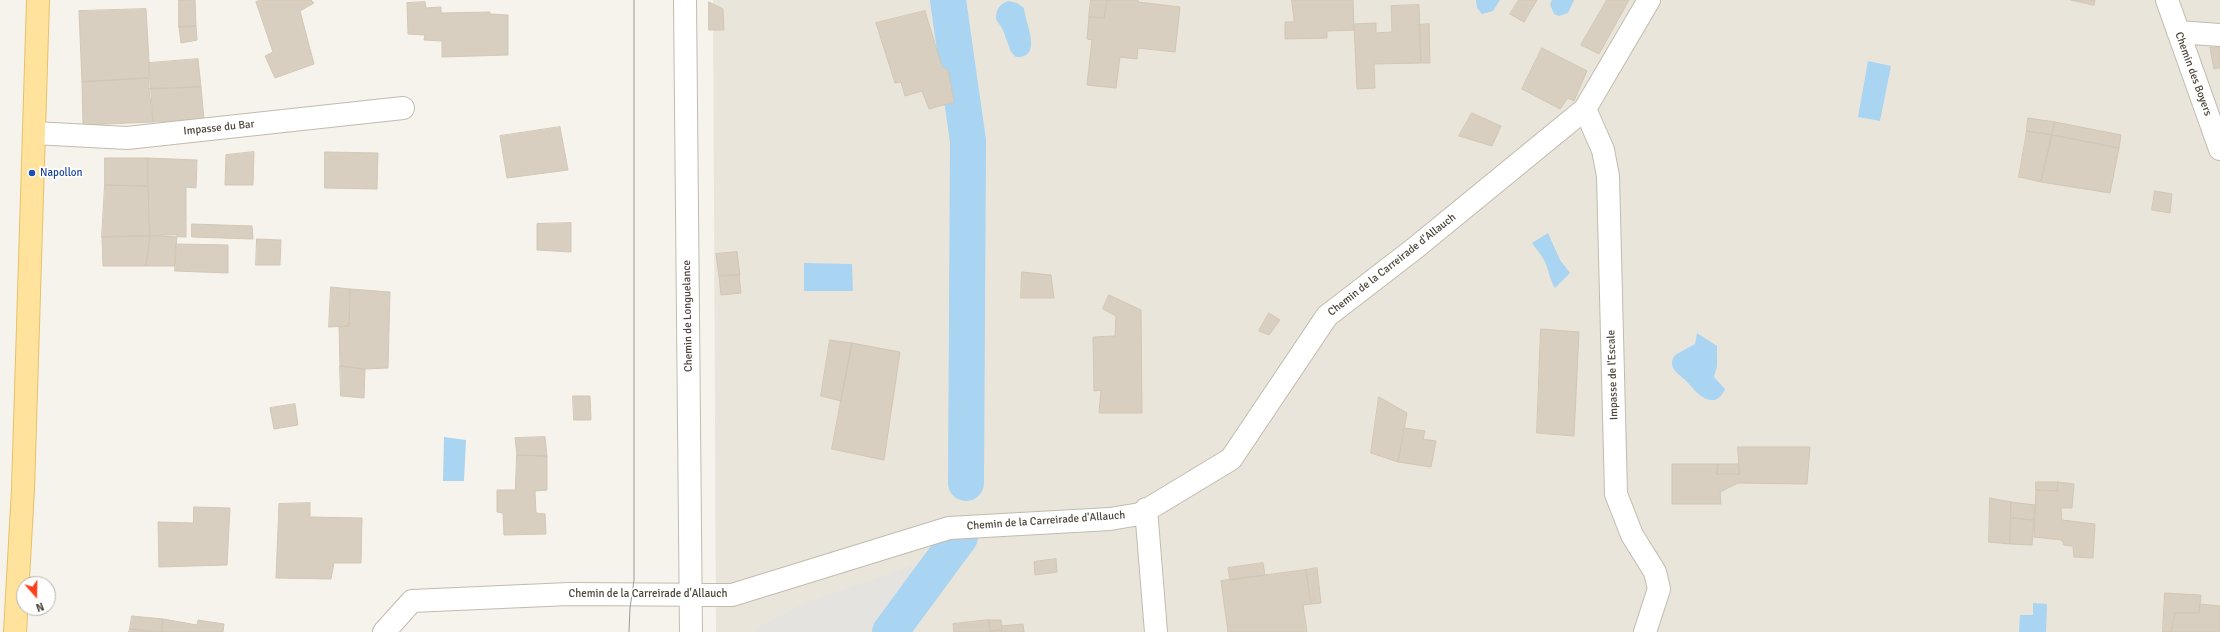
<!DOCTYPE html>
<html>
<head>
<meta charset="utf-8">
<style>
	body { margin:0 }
	#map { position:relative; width:2220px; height:632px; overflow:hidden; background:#f6f3ec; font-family:Signika,sans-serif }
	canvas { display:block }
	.north { position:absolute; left:16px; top:576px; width:40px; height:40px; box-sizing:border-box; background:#fff; border:1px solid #b7b4b0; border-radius:50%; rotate:160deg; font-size:11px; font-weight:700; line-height:16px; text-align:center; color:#4b4439 }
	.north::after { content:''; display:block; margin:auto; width:14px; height:18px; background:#fc3f1d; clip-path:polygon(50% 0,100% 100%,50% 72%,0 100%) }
</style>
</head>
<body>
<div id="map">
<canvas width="2220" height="632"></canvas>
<div class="north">N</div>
</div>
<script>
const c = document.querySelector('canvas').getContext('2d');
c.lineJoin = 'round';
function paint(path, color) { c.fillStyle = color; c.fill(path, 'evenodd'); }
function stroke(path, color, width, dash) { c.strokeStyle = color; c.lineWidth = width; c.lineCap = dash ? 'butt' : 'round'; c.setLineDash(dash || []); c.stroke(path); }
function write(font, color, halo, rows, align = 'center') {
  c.font = font + ' Signika,sans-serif'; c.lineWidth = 3.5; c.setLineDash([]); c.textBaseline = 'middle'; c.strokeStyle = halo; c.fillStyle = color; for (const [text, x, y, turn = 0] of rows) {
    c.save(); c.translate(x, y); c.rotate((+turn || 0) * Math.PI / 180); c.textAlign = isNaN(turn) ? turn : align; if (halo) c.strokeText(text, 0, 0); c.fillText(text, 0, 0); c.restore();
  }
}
paint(new Path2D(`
	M713 0H2220V632H716Z`), '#eae5da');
paint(new Path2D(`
	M931 559 876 632H755L757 628 802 604Z`), '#e5e3e0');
paint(new Path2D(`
	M1476 0H1500L1493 11 1482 14 1477 8Z
	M1552 0H1574L1568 13 1559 16 1554 14 1550 4Z
	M1008 1 1017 3 1024 8C1025 23 1044 58 1016 57L1011 52 1003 30 996 19C996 9 999 5 1008 1Z
	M1868 61 1891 66 1880 121 1858 117Z
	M1548 233 1560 260 1570 273 1555 288C1550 280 1549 271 1545 262 1542 255 1536 249 1532 243Z
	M804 263 852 264 853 291H804Z
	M1697 333 1717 346V366L1714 377 1725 389C1715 411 1699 396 1689 384 1682 375 1665 369 1675 355L1695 344Z
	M444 437 466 440 464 481H443Z
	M2033 603 2047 604 2046 632H2019L2020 615H2033Z`), '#a9d4f2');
stroke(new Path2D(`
	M948 0 968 141 966 483
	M890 632 960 537`), '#a9d4f2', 36);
const building = new Path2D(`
	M179 0H195L196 26 179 27Z
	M261 0H311L314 3 300 11 314 64 275 78 265 56 273 52 256 2Z
	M1091 0H1107L1104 18 1089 17Z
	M1107 0H1138V2L1180 7 1175 52 1138 48 1137 59 1120 57 1116 88 1087 85 1092 40 1087 39 1089 17 1104 18Z
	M1292 0H1353L1354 30 1327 31V38L1285 39V22H1294Z
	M1519 0H1537L1524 22 1510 14Z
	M1607 0H1629L1599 54 1581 45Z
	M2071 0H2095L2094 5Z
	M425 2 426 8 441 7V13L490 12V14L508 15V55L442 57V41L424 40 425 35 408 34 407 3Z
	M709 2 723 9 724 30H709Z
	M1419 5 1421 63 1374 64 1375 88 1357 89 1354 24 1376 23V33L1392 32 1391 6Z
	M146 9 150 78 82 82 79 11Z
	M925 11 942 67 948 70 954 102 929 109 922 91 905 96 901 82 895 83 876 23Z
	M1429 24 1430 63H1421L1419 25Z
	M196 26 197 40 181 43 179 27Z
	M2220 47V68L2214 69 2210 48Z
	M1542 48 1587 71 1574 101 1568 98 1560 109 1522 89Z
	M198 59 201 87 149 89V63Z
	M150 78 153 122 83 125 82 82Z
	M201 87 204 119 153 122 149 89Z
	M1472 113 1501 126 1492 146 1459 136Z
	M2028 118 2055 122 2052 135 2027 131Z
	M2055 122 2121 135 2119 148 2052 135Z
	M560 127 568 170 507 178 500 136Z
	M2027 131 2052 135 2041 182 2019 177Z
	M2052 135 2119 148 2110 193 2041 182Z
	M254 152 253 185H225L226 155Z
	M325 152 378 153 377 189 325 188Z
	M105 158H148V186L105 185Z
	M148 158 197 160 196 188 186 187V237L150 236Z
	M105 185 148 186 150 236 102 237Z
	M2155 191 2172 194 2170 213 2152 210Z
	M571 223V252L537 250V224Z
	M192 224 252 226 253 239 192 237Z
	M177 235 175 266H146L150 236Z
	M150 236 146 266H103L102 237Z
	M257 239 281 240 280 265H256Z
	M176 244 228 245V273L175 271Z
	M737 252 740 275 719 276 716 254Z
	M1022 272 1051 275 1054 298H1021Z
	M739 275 741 293 721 295 719 276Z
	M331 287 350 289 349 326 329 327Z
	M350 289 390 292 388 368 365 369 340 366 339 327 349 326Z
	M1109 295 1141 310 1142 413H1099L1101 390 1094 391 1093 337 1115 336 1116 316 1103 309Z
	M1269 313 1280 320 1269 335 1259 331Z
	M1541 329 1579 332 1574 436 1537 433Z
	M830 340 852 343 841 401 821 396Z
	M852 343 900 352 884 460 832 449Z
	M340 366 365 369 364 398 341 396Z
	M573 396H590L591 420H574Z
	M1379 397 1407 413 1398 462 1371 453Z
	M295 404 298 425 274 429 270 408Z
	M1405 428 1425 431 1423 439 1436 441 1431 467 1398 462Z
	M545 437 547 456 517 455 515 438Z
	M1738 447H1810L1807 484 1738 483 1720 492 1721 504H1672V464H1718L1717 474H1739Z
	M517 455 547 456V490L535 491 536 513 545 514 546 534 504 535 503 513 497 512V490H515Z
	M1718 464H1738L1739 474H1717Z
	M2036 482H2058L2057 491 2036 490Z
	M2058 482 2074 484 2072 508H2061L2062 520 2095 524 2093 558 2074 557 2073 546 2064 545 2062 540 2034 537 2036 490 2057 491Z
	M1990 498 2011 502 2010 544 1989 542Z
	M2011 502 2035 505 2034 520 2011 518Z
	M310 503V517L362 518 361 563H334L331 579 276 578 279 504Z
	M194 507 230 508 227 565 159 567 158 522 193 523Z
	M2011 518 2034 520 2032 545 2010 544Z
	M1056 559 1057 572 1035 575 1034 562Z
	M1263 563 1265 575 1230 580 1228 568Z
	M1317 568 1321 603 1311 604 1306 570Z
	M1306 570 1311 604 1303 605 1307 632H1228L1221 581Z
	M2165 593 2201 595 2199 613H2175L2171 632H2163Z
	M2200 604 2220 606V632H2171L2175 613H2199Z
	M132 616 163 619 162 632 130 629Z
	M163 619 197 625 198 620 224 624 223 632H162Z
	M989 620 990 631 1002 630 1001 626 1023 624 1024 632H954L953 624Z
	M989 620H1001L1002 630 990 631Z
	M130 629 155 632H129Z`);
paint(building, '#d8cfc1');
stroke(building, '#d3c7b4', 1);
const minor = new Path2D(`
	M685 0 691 632
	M2167 0 2220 149
	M2178 32 2220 35
	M1585 109 1603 150 1608 176 1616 494 1632 535 1655 572 1659 589 1645 632
	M34 133 127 138 403 108
	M1146 509 1156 632
	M384 632 412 601 569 594 732 595 949 528 1110 519 1140 514 1231 459 1327 316 1414 249 1585 109 1649 0`);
const major = new Path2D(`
	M15 632 23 489 38 0`);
stroke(minor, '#c2bbae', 24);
stroke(major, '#e6c16a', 24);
stroke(minor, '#fff', 22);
stroke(major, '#ffe39c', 22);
stroke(new Path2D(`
	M629 632 630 608 634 580V0`), '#9a9a9a', 1);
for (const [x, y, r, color] of [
	[32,173,4,"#1a4fb4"]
]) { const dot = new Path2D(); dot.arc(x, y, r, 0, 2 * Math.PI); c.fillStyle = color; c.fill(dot); stroke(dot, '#fff', 1.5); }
write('11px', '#4b4439', '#fff', [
	["Chemin des Boyers",2193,74,70],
	["Impasse du Bar",219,128,-6],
	["Chemin de la Carreirade d'Allauch",1392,265,-38],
	["Chemin de Longuelance",688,316,-91],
	["Impasse de l'Escale",1613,375,-92],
	["Chemin de la Carreirade d'Allauch",1046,521,-4],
	["Chemin de la Carreirade d'Allauch",648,594]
]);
write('11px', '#164399', '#fff', [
	["Napollon",40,173]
], 'left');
</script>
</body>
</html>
